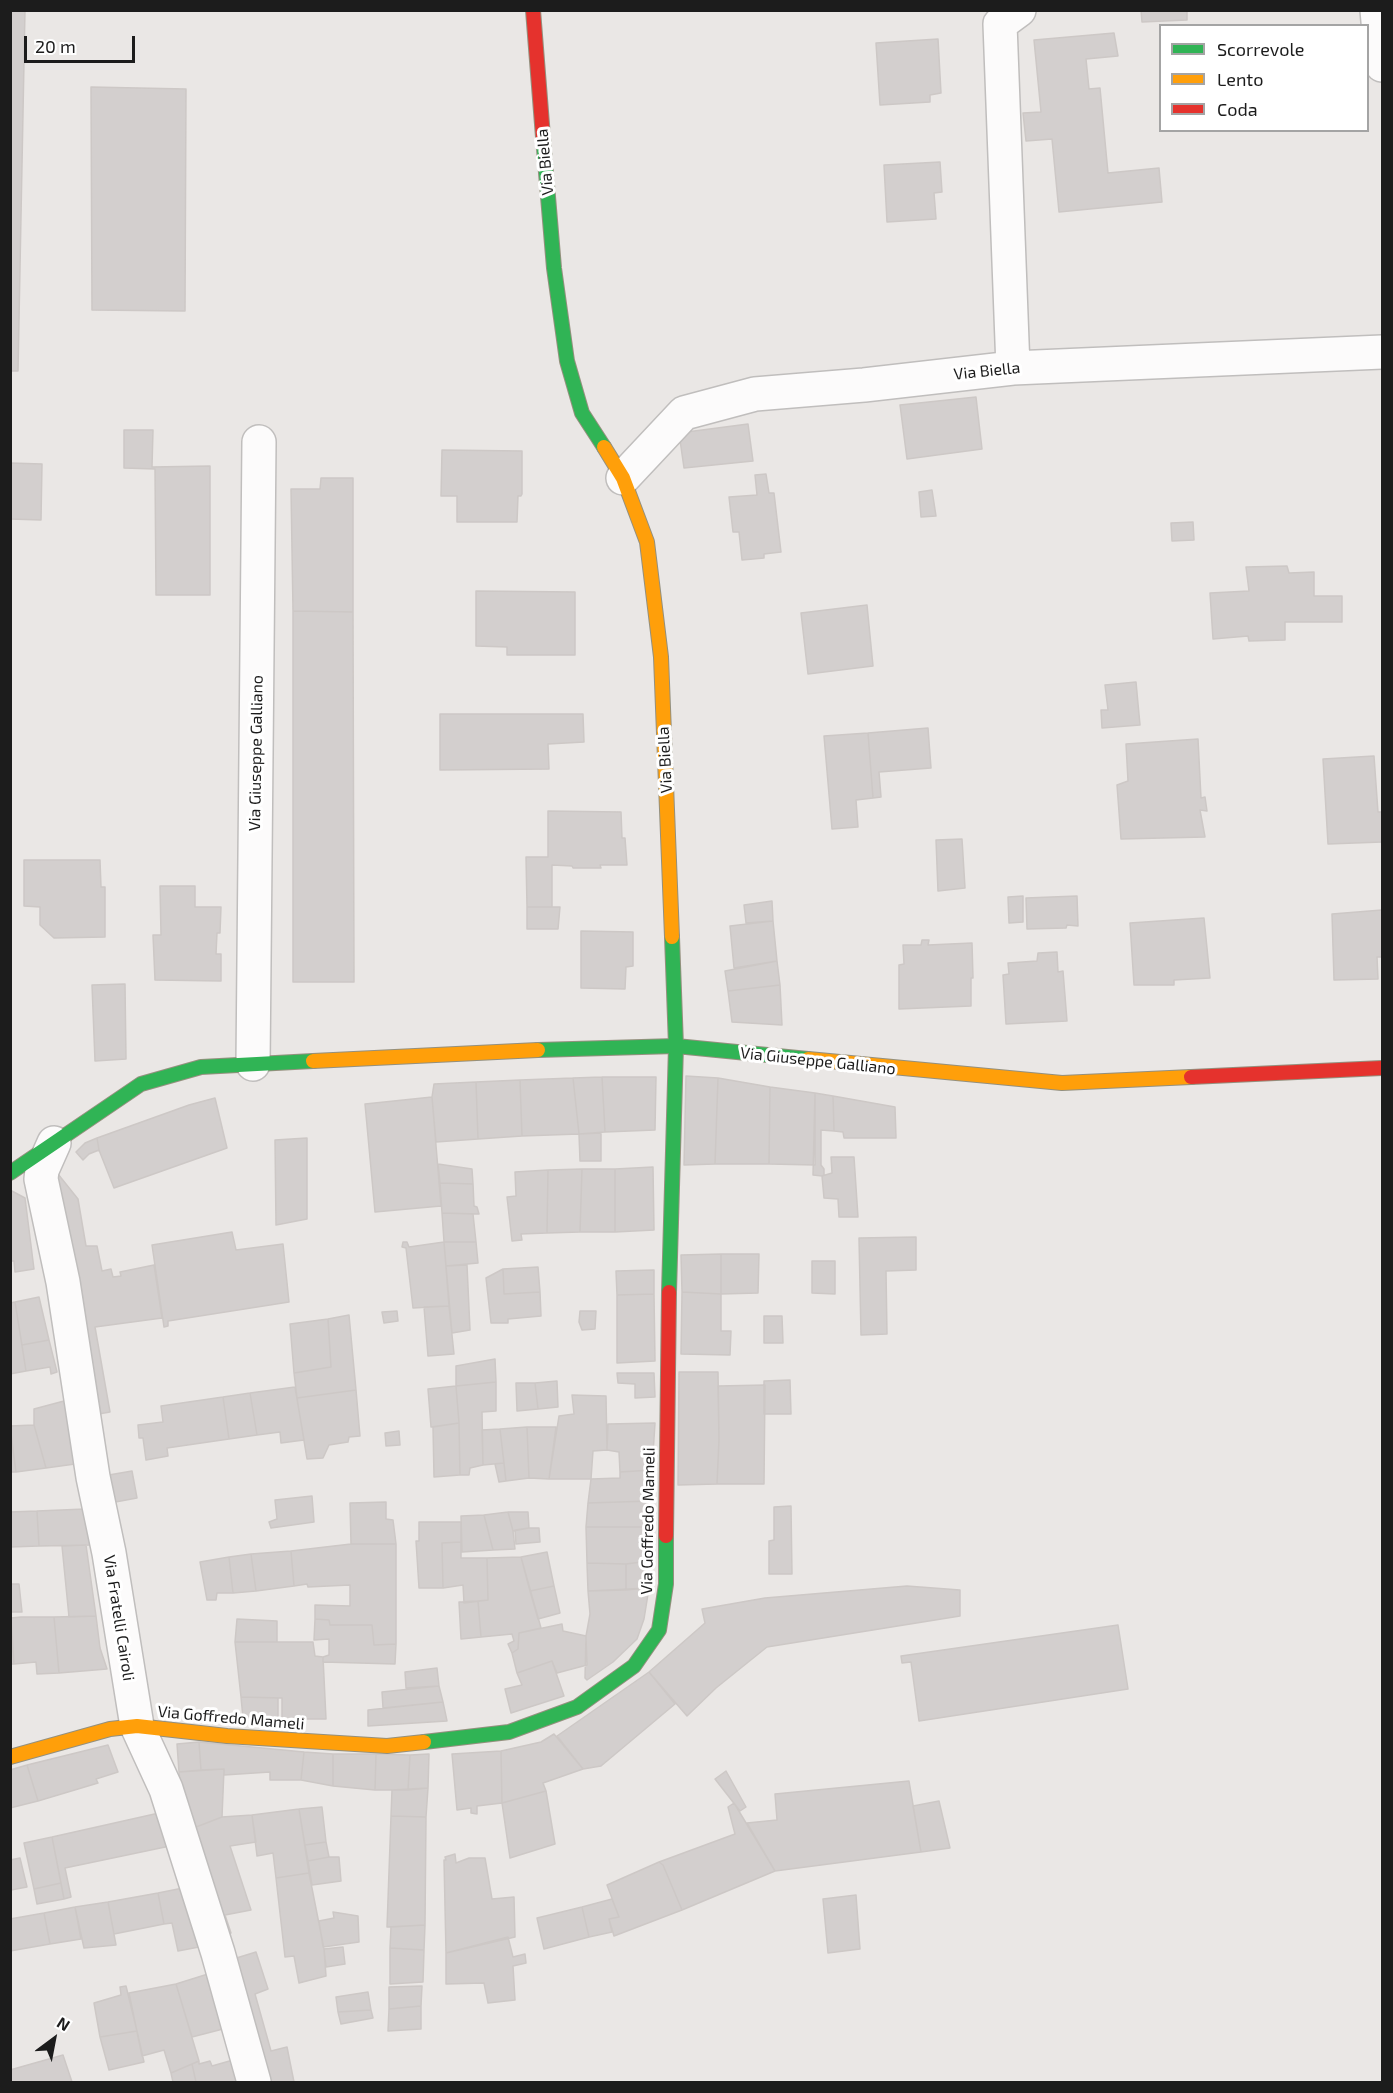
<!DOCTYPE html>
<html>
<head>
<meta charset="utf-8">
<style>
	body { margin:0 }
	#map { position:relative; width:1393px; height:2093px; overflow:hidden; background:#eae7e5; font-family:"Exo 2",sans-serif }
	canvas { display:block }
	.frame { position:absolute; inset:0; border:12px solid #1c1c1c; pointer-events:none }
	.legend { position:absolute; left:1159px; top:24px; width:210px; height:108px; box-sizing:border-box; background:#fff; border:2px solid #a4a4a4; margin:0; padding:8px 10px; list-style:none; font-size:18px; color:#1c1c1c }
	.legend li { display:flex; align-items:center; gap:12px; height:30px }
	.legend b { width:30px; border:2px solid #a4a4a4 }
	.north { position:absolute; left:24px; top:2009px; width:60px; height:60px; -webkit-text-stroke:4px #fff; paint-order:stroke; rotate:32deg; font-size:16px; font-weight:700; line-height:24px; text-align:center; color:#1c1c1c }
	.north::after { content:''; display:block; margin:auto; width:21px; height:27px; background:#1c1c1c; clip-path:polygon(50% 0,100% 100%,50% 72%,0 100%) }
	.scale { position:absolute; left:24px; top:36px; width:111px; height:27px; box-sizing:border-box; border:3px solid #1c1c1c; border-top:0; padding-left:8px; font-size:18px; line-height:21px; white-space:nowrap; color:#1c1c1c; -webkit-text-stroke:4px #fff; paint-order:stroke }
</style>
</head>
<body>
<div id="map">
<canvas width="1393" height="2093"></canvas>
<div class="frame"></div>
<ul class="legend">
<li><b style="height:8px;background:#30b455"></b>Scorrevole</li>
<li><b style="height:8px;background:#ff9f0a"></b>Lento</li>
<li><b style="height:8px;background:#e5322d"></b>Coda</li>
</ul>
<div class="north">N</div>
<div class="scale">20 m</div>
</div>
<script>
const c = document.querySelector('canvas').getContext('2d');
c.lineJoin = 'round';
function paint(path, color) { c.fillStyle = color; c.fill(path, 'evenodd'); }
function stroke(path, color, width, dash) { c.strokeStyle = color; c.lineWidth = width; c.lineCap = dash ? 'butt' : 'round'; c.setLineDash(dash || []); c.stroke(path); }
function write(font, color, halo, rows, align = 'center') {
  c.font = font + ' "Exo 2",sans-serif'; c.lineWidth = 6; c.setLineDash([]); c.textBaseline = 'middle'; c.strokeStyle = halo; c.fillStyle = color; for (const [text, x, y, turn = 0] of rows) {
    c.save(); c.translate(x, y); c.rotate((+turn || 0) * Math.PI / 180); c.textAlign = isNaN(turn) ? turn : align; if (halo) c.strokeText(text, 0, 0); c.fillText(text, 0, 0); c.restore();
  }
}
const building = new Path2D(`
	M10 10H25L18 371H10Z
	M1141 10H1187V20L1142 22Z
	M1114 33 1118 56 1086 59 1089 89 1100 88 1108 173 1159 168 1162 202 1059 212 1052 139 1026 141 1023 113 1041 112 1034 40Z
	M938 39 941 93 930 95V102L880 105 876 43Z
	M91 87 186 89 185 311 92 310Z
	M940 162 942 192 934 193 936 219 887 222 884 165Z
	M976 397 982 449 907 459 900 405Z
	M748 424 753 461 684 468 679 433Z
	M124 430H153L152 467 210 466V595H156L155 469 124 468Z
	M442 450 522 451V494L521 496H518L517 522H457V496H441Z
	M10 463 42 464 41 520 10 519Z
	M766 474 769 493H774L781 552 764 554V558L742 560 739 532H733L729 497 757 495 755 475Z
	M321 478H353V612L293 611 291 489H320Z
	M932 490 936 516 921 517 919 492Z
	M1193 522 1194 540 1172 541 1171 523Z
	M1287 566 1289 573 1314 572V596H1342V622H1285V640L1249 641 1248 636 1213 639 1210 593 1249 591 1246 567Z
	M476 591 575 592V655H507V647L476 646Z
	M867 605 873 666 808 674 801 613Z
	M293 611 353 612 354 982H293Z
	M1136 682 1140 725 1102 728 1101 710H1108L1105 685Z
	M440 714H583L584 742 548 744 549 769 440 770Z
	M928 728 931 768 879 772 881 797 873 798 868 733Z
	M868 733 873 798 856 800 858 827 832 829 824 736Z
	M1198 739 1201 798 1205 797 1207 811 1200 810 1205 837 1121 839 1117 785 1128 781 1126 744Z
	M1374 756 1378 812H1382V842L1328 844 1323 759Z
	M548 811 621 812 622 838H625L627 865H600L601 868H573L572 866 552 865V907H527L526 857H548Z
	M962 839 965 888 938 891 936 840Z
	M24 860H100L101 887H105V937L54 938 40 925V907L24 906Z
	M160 886H195V907H221L220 933H217L216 954H221V981L155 980 153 935H161Z
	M1023 896V922L1009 923 1008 897Z
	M1077 896 1078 926 1067 925 1066 928 1027 929 1026 898Z
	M772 901 773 921 746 923 744 905Z
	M527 907H560L558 929H527Z
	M1382 910V957H1377L1378 979 1334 980 1332 914Z
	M1204 918 1210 978 1174 980V985H1134L1130 923Z
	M773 921 777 961 734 968 730 926Z
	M581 931 633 932V966L626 967 625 989 581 988Z
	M922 940H929L928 945 972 943 973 978H971V1006L899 1009V965L904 964 903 945H921Z
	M1057 952 1058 972 1063 971 1067 1021 1006 1024 1003 975 1009 974 1008 963 1037 961 1038 953Z
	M777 961 780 985 728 991 725 971Z
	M125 984 126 1059 95 1061 92 985Z
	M780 985 782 1025 732 1022 728 991Z
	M686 1076 718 1078 715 1164 684 1165Z
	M602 1077 605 1132 579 1134 573 1078Z
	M602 1077H656L655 1130 605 1132Z
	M573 1078 579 1134 522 1136 520 1080Z
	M718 1078 770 1087 769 1164H715Z
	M520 1080 522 1136 478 1139 476 1082Z
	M476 1082 478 1139 436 1142 432 1097 434 1084Z
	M770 1087 815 1093V1165L769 1164Z
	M815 1093 833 1096 834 1131 821 1130V1165L824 1169V1175L822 1176 813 1175Z
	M833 1096 895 1107 896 1138H844L843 1132 834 1131Z
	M432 1097 441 1206 375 1212 365 1104Z
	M215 1098 227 1148 114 1188 99 1150 97 1138 189 1105Z
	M601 1133V1161H580L579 1134Z
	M97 1138 99 1150 89 1154 83 1160 76 1152 85 1143Z
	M307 1138V1219L276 1225 275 1140Z
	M831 1157H854L858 1217H839L838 1199 824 1198 822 1176 832 1173Z
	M438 1164 472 1169 473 1184 440 1183Z
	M653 1167 654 1230 615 1232V1169Z
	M582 1169 580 1232 547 1233 548 1170Z
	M582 1169H615V1232H580Z
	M548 1170 547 1233 521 1234 522 1240 512 1241 507 1197 516 1196 515 1172Z
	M58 1174 78 1199 86 1246H97L102 1271 111 1269 113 1277 121 1276 120 1272 154 1265 162 1318 95 1327 110 1412 93 1415 53 1182Z
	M440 1183 473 1184 474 1206 477 1207 479 1214 442 1213Z
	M10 1190 25 1198 34 1269 15 1272 14 1261H10Z
	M442 1213 473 1214 476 1242H444Z
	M232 1232 236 1250 283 1244 289 1302 168 1321V1326L164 1327 152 1245Z
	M916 1237V1270L886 1271 887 1334 861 1335 859 1238Z
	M403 1242H407L409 1247 444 1242 449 1306 413 1308 406 1248 402 1247Z
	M444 1242H476L478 1263 446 1266Z
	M721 1254V1294L682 1292 681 1255Z
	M721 1254H759L758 1293 721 1294Z
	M812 1261H835V1294L812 1293Z
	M467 1265 470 1330 452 1333 446 1266Z
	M538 1267 540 1292 504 1294 503 1269Z
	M503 1269 504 1294 540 1292 541 1316 508 1319V1323H491L486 1278Z
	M654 1270V1294L617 1295 616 1271Z
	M682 1292 721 1294V1331H731L730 1355 681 1354Z
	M654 1294 655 1361 617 1363V1295Z
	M39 1297 49 1340 22 1345 15 1302Z
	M15 1302 26 1371 10 1374V1303Z
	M449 1306 454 1354 428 1356 424 1307Z
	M397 1311 398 1321 384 1323 382 1312Z
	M580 1311H596L595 1329 582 1330 579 1322Z
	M349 1315 356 1390 297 1398 294 1373 331 1367 328 1319Z
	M764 1316H782L783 1343H764Z
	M328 1319 331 1367 294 1373 290 1324Z
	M49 1340 57 1372 51 1374 50 1367 26 1371 22 1345Z
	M495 1359 496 1382 456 1386V1366Z
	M679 1372H718L719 1440 717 1484 678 1485Z
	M617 1373H654L655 1397 635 1398V1384L618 1383Z
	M790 1380 791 1414H764V1381Z
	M557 1381 558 1407 538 1409 535 1383Z
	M496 1382V1411L482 1412 483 1465 470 1468 469 1475H460L459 1423 456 1386Z
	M516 1383H535L538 1409 517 1411Z
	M765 1385 764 1484H717L719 1440 718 1386Z
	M456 1386 459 1423 431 1427 428 1389Z
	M295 1387 304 1440 281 1443 280 1432 257 1435 250 1393Z
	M356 1390 360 1436 349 1437 348 1442 329 1445 323 1458 307 1459 297 1398Z
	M250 1393 257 1435 229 1439 223 1397Z
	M572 1395 606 1396 607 1450 593 1451 591 1479H549L559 1416 574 1414Z
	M223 1397 229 1439 167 1448 168 1456 146 1460 143 1438H139L138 1425 163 1422 161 1406Z
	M64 1401 69 1420 75 1464 46 1468 34 1425V1409Z
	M459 1423 460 1475 434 1477 433 1427Z
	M655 1423 652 1470 620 1472 619 1452 607 1450 608 1424Z
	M34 1425 46 1468 16 1472 10 1426Z
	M527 1427 529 1478 506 1481 500 1429Z
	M527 1427H556L549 1479 529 1478Z
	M500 1429 504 1463 483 1465 482 1430Z
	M10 1430 16 1472H10Z
	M399 1431 400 1445 386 1446 385 1433Z
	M504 1463 506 1481 499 1482 495 1464Z
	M652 1470 651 1501 588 1503 591 1479 620 1478V1472Z
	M132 1471 137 1498 110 1503 103 1476Z
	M312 1496 314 1522 271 1528 269 1522 277 1519 275 1500Z
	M651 1501 650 1527H586L588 1503Z
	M386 1502V1519L393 1520 396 1544H351L350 1503Z
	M791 1506 792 1574H769V1541L774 1540V1507Z
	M85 1509 90 1545 39 1546 37 1511Z
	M37 1511 39 1546 10 1547V1512Z
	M508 1512H528L529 1528 513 1531Z
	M508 1512 513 1531 515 1549 493 1550 484 1515Z
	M484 1515 493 1550 462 1552 461 1516Z
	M419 1522H461V1542L442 1543 443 1588H419L416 1541H419Z
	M586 1527H650L649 1561 626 1564 587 1563Z
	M529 1528H539L540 1542 516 1544 515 1530Z
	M461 1542V1558H487L488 1600 464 1603 463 1585 443 1588 442 1543Z
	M351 1544H396V1644L374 1645 372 1625H330L329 1620 315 1619V1605L350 1606V1585L308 1587 307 1584 294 1586 291 1551Z
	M86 1545 96 1616 69 1617 62 1546Z
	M291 1551 294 1586 256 1591 251 1554Z
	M547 1552 554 1586 530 1591 521 1557Z
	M251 1554 256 1591 233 1593 229 1557Z
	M229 1557 233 1593H217L216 1600H207L200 1562Z
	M521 1557 541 1628 519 1633 518 1649 512 1653 508 1644 514 1641 512 1634 481 1637 478 1601 488 1600 487 1558Z
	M649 1561V1588L626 1590V1564Z
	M587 1563 626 1564V1590L588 1591Z
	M10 1584H19L22 1612H10Z
	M554 1586 560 1613 538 1619 530 1591Z
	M907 1586 960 1590V1616L767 1647 716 1688 687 1716 649 1672 705 1623 702 1609 765 1598Z
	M649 1588 644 1619 637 1639 613 1662 587 1680 585 1678 586 1636 590 1614 588 1591Z
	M478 1601 481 1637 461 1639 459 1602Z
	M96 1616 100 1648 107 1669 59 1673 54 1617Z
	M21 1617H54L59 1673 37 1674 36 1662 14 1664 11 1618Z
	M10 1618 14 1664H10Z
	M237 1619 277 1621V1642H235Z
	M315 1619 329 1620 330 1625H372L374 1645 396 1644 395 1664 323 1662V1657L329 1655V1639L314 1640Z
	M562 1624 563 1631 586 1636 587 1665 557 1673 552 1661 517 1673 512 1653 518 1649 519 1633Z
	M1118 1625 1128 1689 919 1721 911 1662 902 1663 901 1656Z
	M235 1642H313L315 1656 323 1657 326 1719H282V1698L241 1697Z
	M552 1661 564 1696 511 1713 505 1689 522 1685 517 1673Z
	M437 1668 439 1686 406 1688 405 1672Z
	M649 1672 675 1704 601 1766 583 1769 557 1736Z
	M439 1686 443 1702 383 1708 382 1692Z
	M241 1697 278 1698V1718H243Z
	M443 1702 447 1721 368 1726V1710Z
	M554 1734 583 1769 543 1783 546 1791 502 1803 501 1751 541 1742Z
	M199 1742 201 1770 179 1772 177 1744Z
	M199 1742 304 1752 301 1780H270V1772L224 1775V1769L201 1770Z
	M108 1745 118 1772 96 1779 98 1783 38 1801 27 1765Z
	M501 1751 502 1803 477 1806V1814L471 1813V1808L457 1810 452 1754Z
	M304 1752 333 1754V1786L301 1780Z
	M333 1754H376L375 1790 333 1786Z
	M376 1754 410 1755 408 1790H375Z
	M429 1754 428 1788 408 1790 410 1755Z
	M27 1765 38 1801 10 1808V1770Z
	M224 1769 222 1817 191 1829 182 1801 179 1772Z
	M726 1771 746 1807 740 1811 715 1779Z
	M909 1781 921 1852 775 1871 747 1823 777 1820 775 1794Z
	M428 1788 426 1817 391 1816 392 1790Z
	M546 1791 555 1844 510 1858 502 1803Z
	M939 1801 950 1848 921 1852 913 1806Z
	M734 1803 775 1871 682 1910 663 1865 659 1862 735 1834 728 1807Z
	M322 1807 326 1842 305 1845 299 1809Z
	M299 1809 309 1873 276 1878 273 1853 257 1856 252 1815Z
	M159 1813 170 1846 65 1868 71 1897 64 1899 52 1837Z
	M252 1815 256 1842 230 1846 251 1910 225 1915 231 1933 224 1935 191 1829 222 1817Z
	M391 1816 426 1817 425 1925 387 1927Z
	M52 1837 61 1883 34 1889 24 1843Z
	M326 1842 329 1857 308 1861 305 1845Z
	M455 1854 456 1863 469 1858H485L492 1899 514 1897 515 1937 446 1953 444 1860H446L445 1857Z
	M329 1857H339L341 1881 312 1885 308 1861Z
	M20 1858 27 1887 11 1890 10 1860Z
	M659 1862 663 1865 682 1910 614 1936 609 1919 619 1917 607 1885Z
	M309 1873 324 1949 326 1976 299 1983 294 1956 285 1957 276 1878Z
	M61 1883 64 1899 37 1904 34 1889Z
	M183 1888 199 1947 178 1951 172 1923 164 1924 158 1893Z
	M158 1893 164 1924 114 1934 108 1902Z
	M856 1895 860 1949 828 1953 823 1899Z
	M612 1899 619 1917 609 1919 612 1932 589 1937 582 1907Z
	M108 1902 116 1945 84 1948 75 1907Z
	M75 1907 81 1939 50 1944 44 1913Z
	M582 1907 589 1937 544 1949 537 1918Z
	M333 1912 358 1916 359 1942 323 1947 319 1921 334 1918Z
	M44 1913 50 1944 10 1951V1919Z
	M425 1925 424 1950 390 1948 391 1927Z
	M508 1937 513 1957 525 1954 526 1963 513 1966 515 2000 488 2003 484 1983 446 1984V1953Z
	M343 1947 345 1964 326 1967 324 1949Z
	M390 1948 424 1950 423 1982 390 1984Z
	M256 1952 268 1989 255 1994 271 2051 287 2047 294 2082H267L230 1960Z
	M208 1974 223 2029 192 2037 176 1984Z
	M176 1984 199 2061 171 2073 164 2050 142 2056 129 1993Z
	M126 1986 137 2031 100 2037 94 2003 121 1995 120 1987Z
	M422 1986 421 2006 389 2009V1987Z
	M368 1992 371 2010 338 2012 336 1997Z
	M421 2006V2029L388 2031 389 2009Z
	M371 2010 373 2018 341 2024 338 2012Z
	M137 2031 144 2062 109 2070 100 2037Z
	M63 2055 72 2082H10V2070Z
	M233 2060 239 2082H196L192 2064 199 2061V2064L210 2061 212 2066Z
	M192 2064 196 2082H173L171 2073Z`);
paint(building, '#d3cfce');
stroke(building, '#cdc8c6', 1.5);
const street = new Path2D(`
	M1377 10 1382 65
	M1013 368 1000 24 1019 10
	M623 478 684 413 755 394 864 385 1013 368 1382 352
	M253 1064 259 442
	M54 1143 42 1170 41 1179 63 1282 93 1477 109 1553 137 1726 166 1789 218 1953 254 2082`);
const fast = new Path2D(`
	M543 137 554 268 567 361 582 413 604 447
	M538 1050 676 1046 808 1059
	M10 1173 141 1084 201 1067 313 1061
	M669 1292 676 1046 672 937
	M424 1742 509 1732 577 1707 634 1666 659 1630 666 1584V1536`);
const slow = new Path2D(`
	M604 447 623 478 647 542 661 657 672 937
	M808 1059 1062 1083 1191 1077
	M313 1061 538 1050
	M10 1757 110 1729 137 1726 227 1736 387 1746 424 1742`);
const jam = new Path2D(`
	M533 10 543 137
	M1191 1077 1382 1068
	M666 1536 669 1292`);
stroke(street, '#c0bebd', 36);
stroke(fast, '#94907e', 16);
stroke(slow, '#94907e', 16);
stroke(jam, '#94907e', 16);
stroke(street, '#fcfbfb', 33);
stroke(fast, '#30b455', 14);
stroke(slow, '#ff9f0a', 14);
stroke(jam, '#e5322d', 14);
write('16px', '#1c1c1c', '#fff', [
	["Via Biella",545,162,-95],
	["Via Biella",987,371,-6],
	["Via Giuseppe Galliano",256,753,-89],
	["Via Biella",665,760,-93],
	["Via Giuseppe Galliano",818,1061,6],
	["Via Goffredo Mameli",648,1521,-89],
	["Via Fratelli Cairoli",119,1618,81],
	["Via Goffredo Mameli",231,1718,5]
]);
</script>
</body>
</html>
